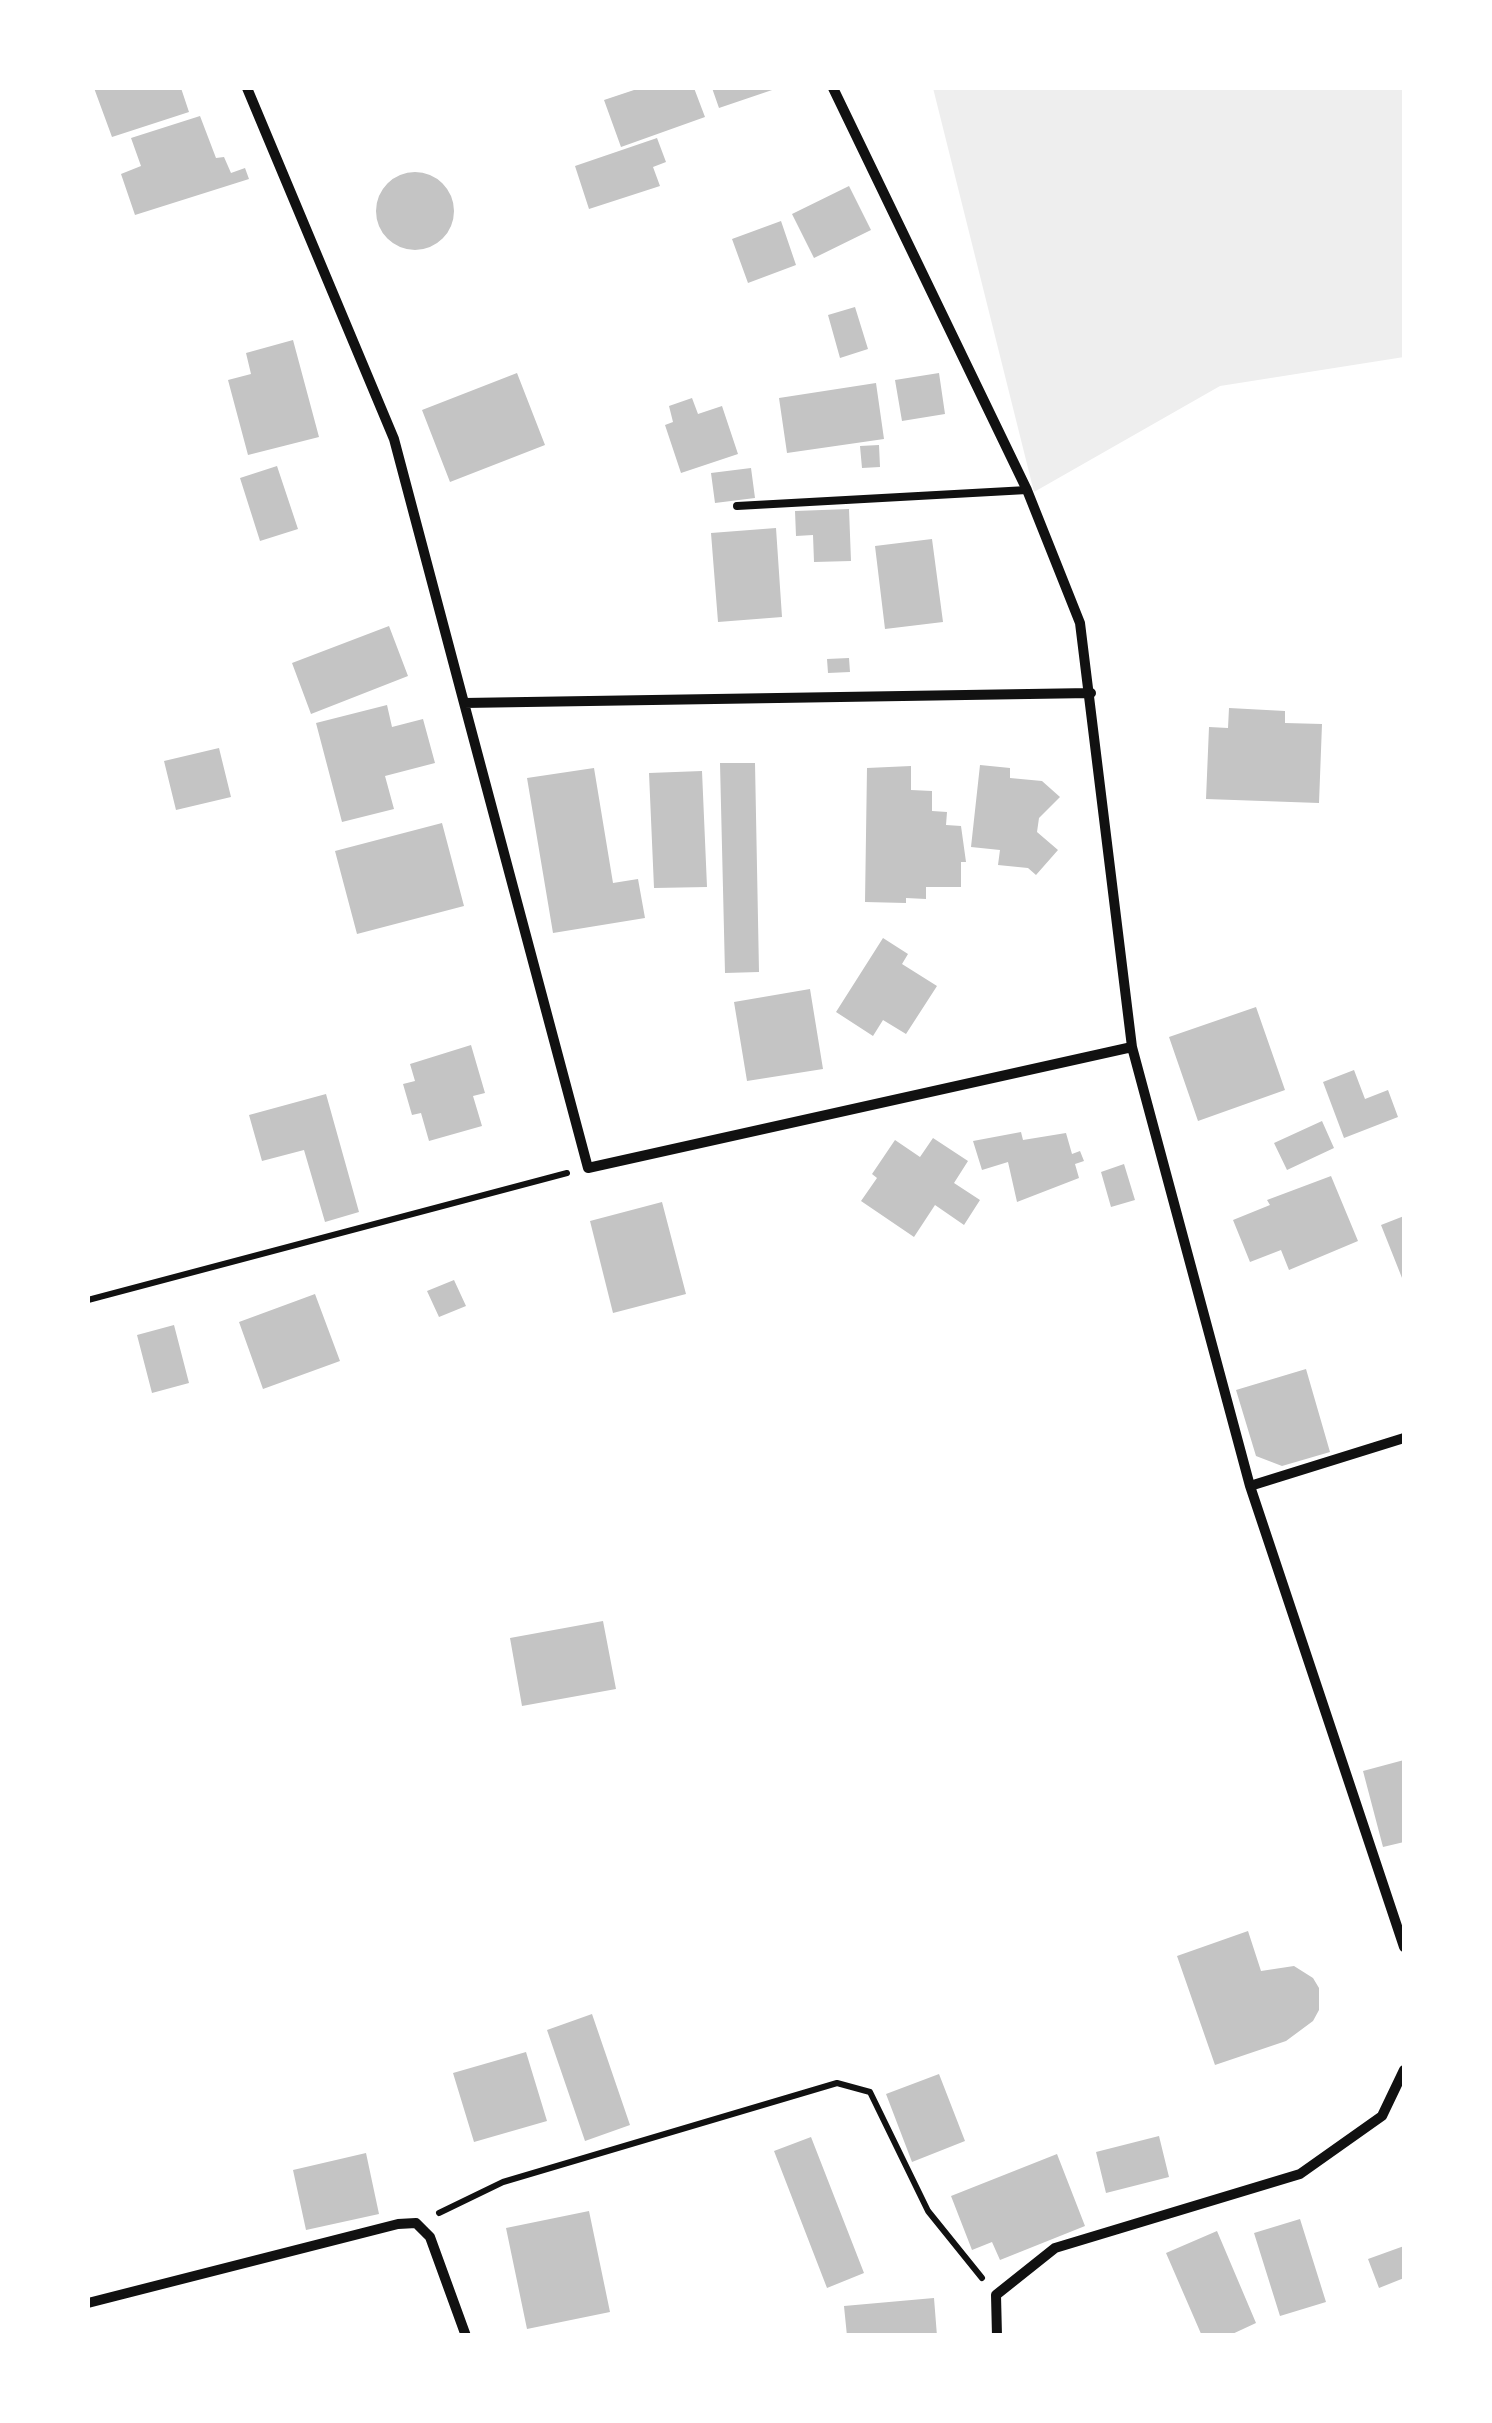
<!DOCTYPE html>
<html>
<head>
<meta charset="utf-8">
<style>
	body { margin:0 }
	#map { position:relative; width:1492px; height:2423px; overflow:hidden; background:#fff; font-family:Inter,sans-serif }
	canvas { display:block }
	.frame { position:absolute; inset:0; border:90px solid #fff; pointer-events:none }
</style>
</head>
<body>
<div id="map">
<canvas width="1492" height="2423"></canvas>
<div class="frame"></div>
</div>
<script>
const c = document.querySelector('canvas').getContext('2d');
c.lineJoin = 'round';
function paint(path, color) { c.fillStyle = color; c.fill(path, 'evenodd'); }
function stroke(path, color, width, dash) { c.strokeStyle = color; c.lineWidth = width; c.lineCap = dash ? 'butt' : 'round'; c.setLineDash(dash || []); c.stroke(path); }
paint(new Path2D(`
	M933 88H1404V357L1220 386 1034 492Z`), '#eee');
paint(new Path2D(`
	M94 88H181L189 112 112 137Z
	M640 88H694L705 117 621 147 604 100Z
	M712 88H778L719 108Z
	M200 116 216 158 224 157 231 173 245 168 249 179 135 215 121 174 141 166 131 138Z
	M657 138 666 162 653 167 660 186 589 209 575 166Z
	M376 211a39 39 0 1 1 78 0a39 39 0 1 1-78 0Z
	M849 186 871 230 814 258 792 214Z
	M781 221 796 265 748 283 732 239Z
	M855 307 868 349 840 358 828 315Z
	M293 340 319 437 248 455 228 380 251 374 246 353Z
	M517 373 545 445 450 482 422 410Z
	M939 373 945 414 902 421 895 380Z
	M876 383 884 439 787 453 779 398Z
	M692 398 698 414 722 406 738 454 681 473 665 425 673 422 669 406Z
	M879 445 880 467 862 468 860 446Z
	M277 466 298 529 260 541 240 478Z
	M751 468 755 498 715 503 711 473Z
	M849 509 851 561 814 562 813 535 796 536 795 511Z
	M776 528 782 617 718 622 711 533Z
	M932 539 943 622 885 629 875 546Z
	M389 626 408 676 311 714 292 663Z
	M849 658 850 672 828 673 827 659Z
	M387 705 392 727 423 719 435 763 385 776 394 809 342 822 316 723Z
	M1229 708 1285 711V723L1322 724 1319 803 1206 799 1209 727 1228 728Z
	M219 748 231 797 176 810 164 761Z
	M720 763H755L759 972 725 973Z
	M980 765 1010 768V778L1042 781 1060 797 1039 818 1037 832 1058 850 1036 875 1028 868 998 865 1000 850 971 847Z
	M911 766V790L932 791V811L947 812 946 825 961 826 966 862H961V887H926V899L906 898V903L865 902 867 768Z
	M594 768 613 883 638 879 645 918 553 933 527 778Z
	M702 771 707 887 654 888 649 773Z
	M442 823 464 906 357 934 335 851Z
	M883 938 908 954 902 964 937 986 906 1034 883 1020 873 1036 836 1012Z
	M810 989 823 1069 747 1081 734 1002Z
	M1256 1007 1285 1090 1198 1121 1169 1037Z
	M471 1045 485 1093 473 1096 482 1126 429 1141 421 1113 412 1115 403 1084 415 1081 410 1064Z
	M1354 1070 1365 1099 1388 1090 1398 1117 1344 1138 1323 1082Z
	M326 1094 359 1212 325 1222 304 1150 262 1161 249 1115Z
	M1322 1121 1334 1148 1287 1170 1274 1143Z
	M1021 1132 1023 1140 1066 1133 1072 1154 1080 1151 1084 1161 1075 1164 1079 1178 1017 1202 1008 1162 982 1170 973 1141Z
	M933 1138 968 1161 954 1183 980 1200 964 1225 935 1205 914 1237 861 1201 877 1178 872 1174 895 1140 920 1157Z
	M1124 1164 1135 1200 1111 1207 1101 1172Z
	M1331 1176 1358 1241 1289 1270 1281 1250 1250 1262 1233 1220 1270 1205 1267 1200Z
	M662 1202 686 1294 613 1313 590 1221Z
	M1404 1216V1283L1381 1225Z
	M454 1280 466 1306 439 1317 427 1291Z
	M315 1294 340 1361 263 1389 239 1322Z
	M174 1325 189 1383 152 1393 137 1335Z
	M1306 1369 1330 1452 1282 1466 1256 1456 1236 1390Z
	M603 1621 616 1689 522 1706 510 1638Z
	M1404 1760V1842L1383 1847 1363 1771Z
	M1248 1931 1261 1971 1294 1966 1313 1978 1319 1988V2010L1313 2021 1286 2041 1215 2065 1177 1956Z
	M592 2014 630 2125 585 2141 547 2030Z
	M526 2052 547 2121 474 2142 453 2073Z
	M939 2074 965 2141 912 2162 886 2094Z
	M1159 2136 1169 2177 1106 2193 1096 2152Z
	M811 2137 864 2273 827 2288 774 2151Z
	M366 2153 379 2214 306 2230 293 2170Z
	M1057 2154 1085 2226 1000 2260 992 2242 972 2250 951 2196Z
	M589 2211 610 2312 527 2329 506 2228Z
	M1300 2219 1326 2302 1280 2316 1254 2233Z
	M1217 2231 1256 2323 1228 2336H1202L1166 2253Z
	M1404 2246V2278L1379 2288 1368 2259Z
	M934 2298 937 2336H847L844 2306Z`), '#c4c4c4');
stroke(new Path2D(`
	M88 1300 567 1173
	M439 2213 503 2182 837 2083 870 2092 928 2211 982 2278`), '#111', 6);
stroke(new Path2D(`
	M737 506 1027 490`), '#111', 8);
stroke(new Path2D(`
	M247 88 394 439 464 703 1091 693
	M833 88 1027 490 1080 623 1132 1047 1250 1486 1404 1947
	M464 703 588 1168 1132 1047
	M1250 1486 1404 1438
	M88 2303 398 2224 416 2223 430 2237 466 2336
	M997 2336 996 2295 1055 2248 1300 2174 1382 2116 1404 2070`), '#111', 10);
</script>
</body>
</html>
